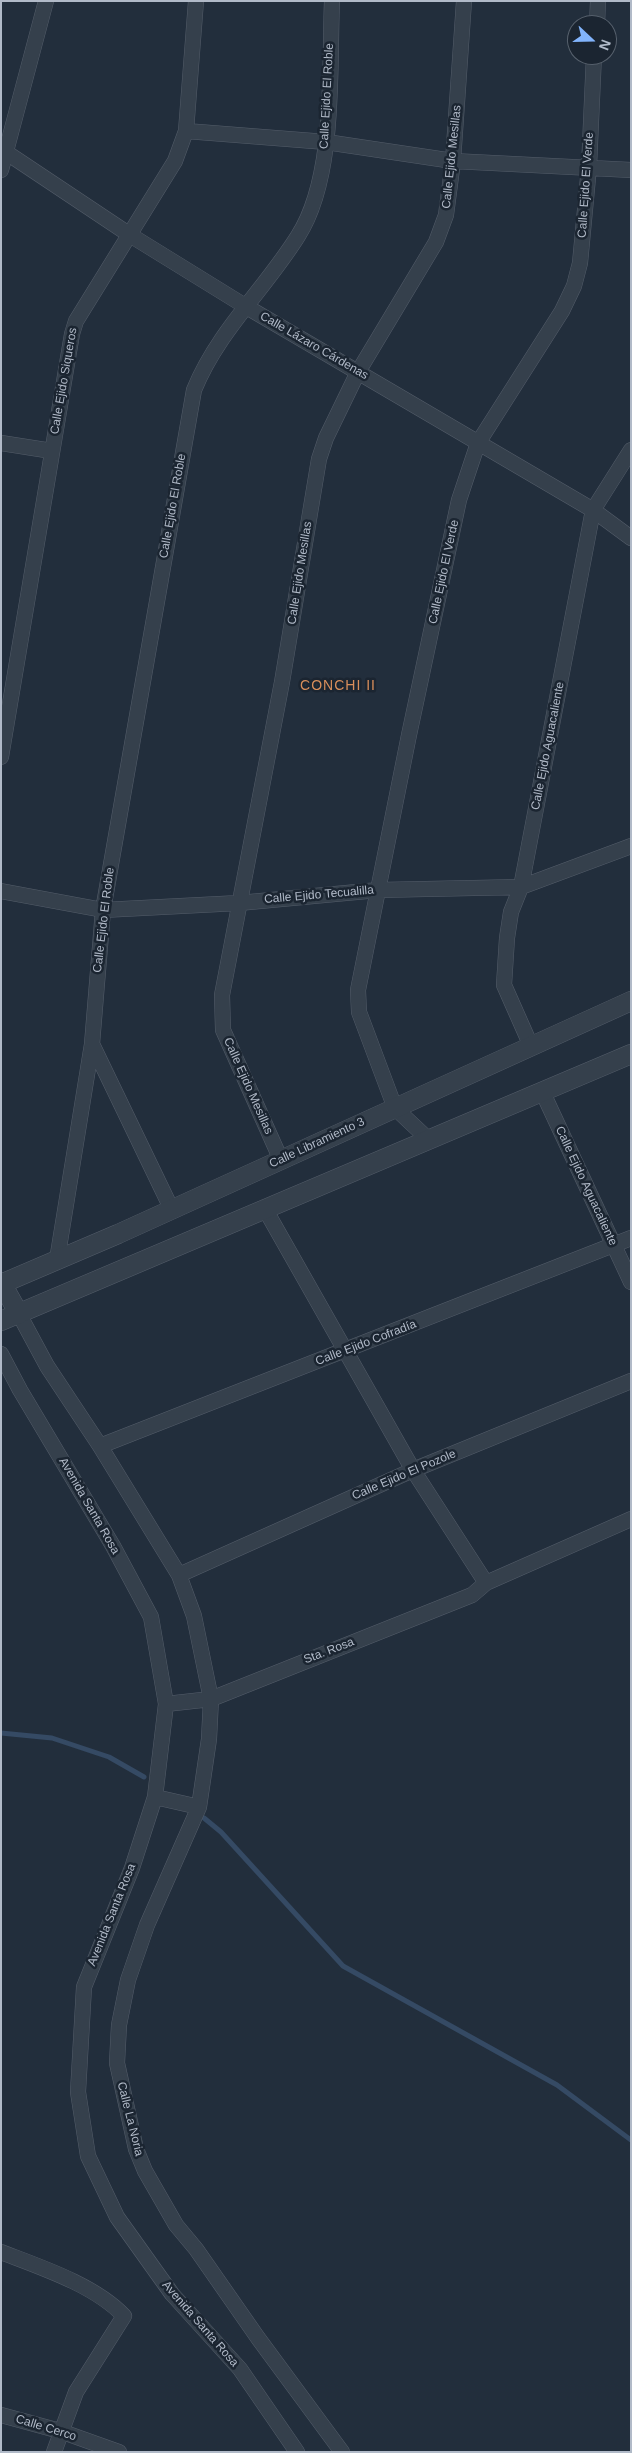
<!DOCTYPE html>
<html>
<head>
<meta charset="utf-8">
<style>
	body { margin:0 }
	#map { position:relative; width:632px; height:2453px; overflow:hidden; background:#222e3c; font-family:Helvetica,sans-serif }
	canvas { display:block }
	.frame { position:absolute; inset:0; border:2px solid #b1bac8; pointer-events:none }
	.north { position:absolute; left:567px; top:15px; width:50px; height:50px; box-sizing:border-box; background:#1b2531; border:1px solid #57616d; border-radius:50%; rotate:111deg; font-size:14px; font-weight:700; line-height:20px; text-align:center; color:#b1bac8 }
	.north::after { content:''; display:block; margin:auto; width:18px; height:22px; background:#82b4fc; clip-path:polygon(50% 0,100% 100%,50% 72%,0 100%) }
</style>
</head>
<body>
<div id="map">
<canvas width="632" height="2453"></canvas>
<div class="frame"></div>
<div class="north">N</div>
</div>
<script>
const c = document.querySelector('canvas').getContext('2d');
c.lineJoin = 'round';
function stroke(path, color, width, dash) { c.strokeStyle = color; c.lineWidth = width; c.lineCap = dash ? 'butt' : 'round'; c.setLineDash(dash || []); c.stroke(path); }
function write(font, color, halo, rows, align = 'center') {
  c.font = font + ' Helvetica,sans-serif'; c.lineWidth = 5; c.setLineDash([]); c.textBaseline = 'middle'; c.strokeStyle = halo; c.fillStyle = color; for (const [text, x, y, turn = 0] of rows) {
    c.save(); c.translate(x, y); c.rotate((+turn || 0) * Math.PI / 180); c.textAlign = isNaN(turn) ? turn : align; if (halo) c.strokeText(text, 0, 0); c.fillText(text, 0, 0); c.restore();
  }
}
stroke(new Path2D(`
	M1 1733 52 1738 109 1757 144 1777
	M204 1818 221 1832 343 1966 557 2085 631 2140`), '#354a64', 5);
const minor = new Path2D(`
	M597 25 598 1
	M186 131 326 142 453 161 631 170
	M1 149 130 235 245 306 593 510 631 538
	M1 170 46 1
	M1 443 52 451
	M1 757 72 334 76 321 175 161 186 131 196 1
	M1 891 103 910 239 903 378 890 521 887 631 846
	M92 1044 172 1210
	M531 1046 504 985 507 938 511 912 521 887 593 510 631 450
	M542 1091 631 1282
	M428 1139 395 1108 359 1012 358 990 409 735 459 500 478 443 562 311 574 286 580 263 589 167 594 55
	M281 1160 223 1030 222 995 282 682 319 459 326 438 358 372 436 242 446 215 453 161 464 1
	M265 1209 413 1470 486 1583
	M57 1260 92 1044 103 910 194 390C218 331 265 289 298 236 336 177 329 71 332 1
	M19 1314 47 1366 100 1446 179 1575 194 1616 211 1699 209 1739 199 1807 147 1925 128 1980 119 2025 117 2063 136 2149 145 2171 176 2225 196 2249 258 2338 342 2452
	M1 1354 20 1390 113 1546 151 1617 166 1704 155 1797 132 1868 84 1987 78 2092 88 2156 117 2217 172 2294 240 2369 297 2452
	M100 1446 631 1238
	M179 1575 413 1470 631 1381
	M166 1704 211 1699 472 1595 486 1583 631 1519
	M155 1797 199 1807
	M1 2252C40 2267 95 2285 124 2316L76 2392 54 2452
	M1 2415 60 2431 119 2452`);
const tertiary = new Path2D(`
	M1 1282 19 1314
	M1 1284 118 1234 631 1001
	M1 1321 631 1054`);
stroke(minor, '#545d6a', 16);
stroke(tertiary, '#545d6a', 20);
stroke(minor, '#35404c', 15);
stroke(tertiary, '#35404c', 19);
write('12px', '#b1bac8', '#1b2531', [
	["Calle Ejido El Roble",327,96,-87],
	["Calle Ejido Mesillas",452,157,-84],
	["Calle Ejido El Verde",586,185,-86],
	["Calle Lázaro Cárdenas",314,346,30],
	["Calle Ejido Siqueros",64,381,-80],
	["Calle Ejido El Roble",173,506,-80],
	["Calle Ejido El Verde",444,572,-78],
	["Calle Ejido Mesillas",300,573,-81],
	["Calle Ejido Aguacaliente",548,746,-79],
	["Calle Ejido Tecualilla",319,895,-5],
	["Calle Ejido El Roble",104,920,-83],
	["Calle Ejido Mesillas",248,1086,66],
	["Calle Libramiento 3",317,1143,-25],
	["Calle Ejido Aguacaliente",586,1186,65],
	["Calle Ejido Cofradía",366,1343,-21],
	["Calle Ejido El Pozole",404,1475,-23],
	["Avenida Santa Rosa",89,1506,60],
	["Sta. Rosa",329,1651,-21],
	["Avenida Santa Rosa",112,1915,-68],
	["Calle La Noria",130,2119,76],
	["Avenida Santa Rosa",200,2324,49],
	["Calle Cerco",46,2428,17]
]);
c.letterSpacing = '1px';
write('14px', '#d88e5b', '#1b2531', [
	["CONCHI II",338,686]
]);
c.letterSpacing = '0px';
</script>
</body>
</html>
